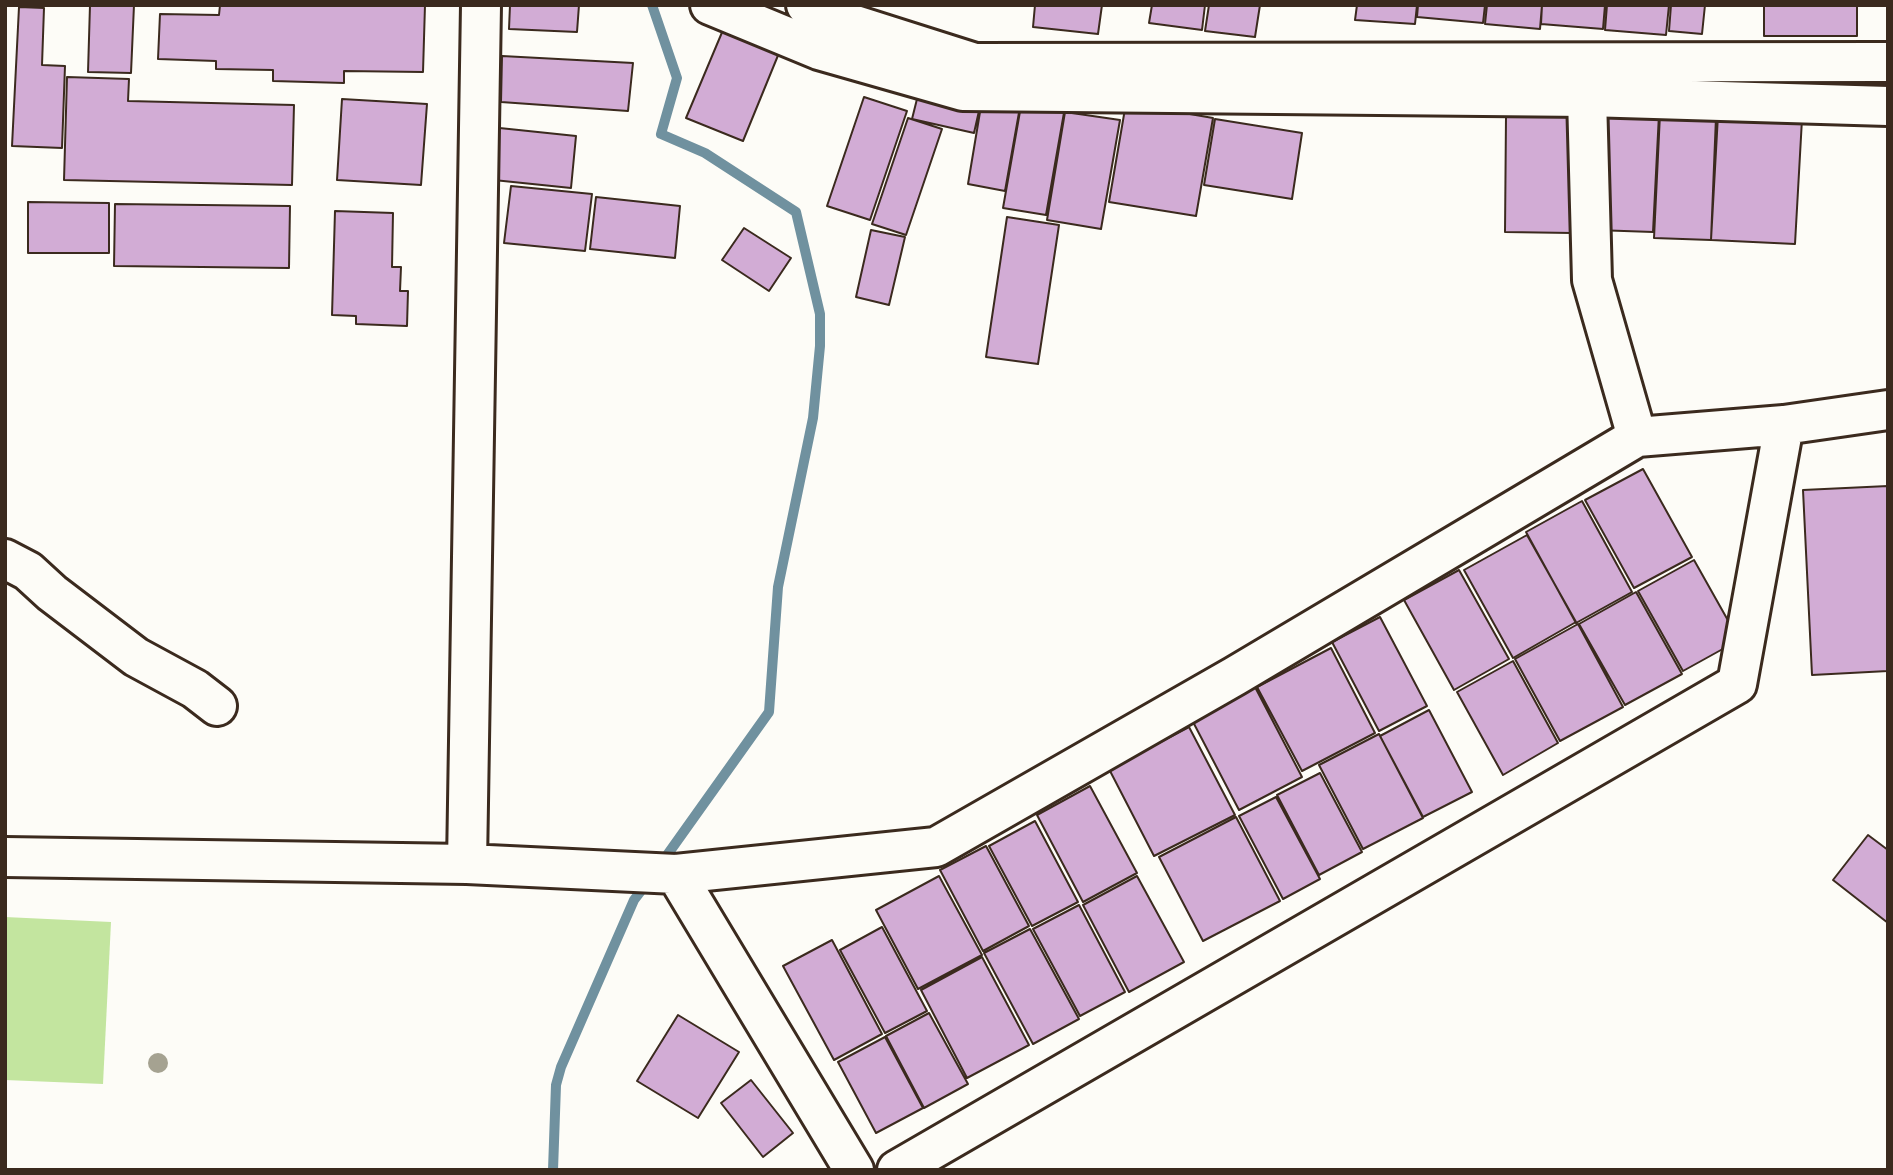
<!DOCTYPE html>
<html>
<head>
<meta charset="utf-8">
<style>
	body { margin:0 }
	#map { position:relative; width:1893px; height:1175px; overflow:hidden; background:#fdfcf7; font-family:"Playpen Sans",sans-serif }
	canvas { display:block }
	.frame { position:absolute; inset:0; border:7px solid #3b2a1e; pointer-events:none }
</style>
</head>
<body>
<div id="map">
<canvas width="1893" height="1175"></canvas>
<div class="frame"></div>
</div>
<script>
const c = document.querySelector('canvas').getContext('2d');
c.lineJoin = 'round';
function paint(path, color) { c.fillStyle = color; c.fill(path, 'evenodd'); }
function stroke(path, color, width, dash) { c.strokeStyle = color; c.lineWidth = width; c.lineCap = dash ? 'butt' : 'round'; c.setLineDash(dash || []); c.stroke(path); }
paint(new Path2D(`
	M5 917 111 922 103 1084 5 1080Z`), '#c3e59f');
stroke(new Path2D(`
	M652 5 677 78 661 134 705 153 796 212 820 314V346L813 418 778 587 769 712 660 865
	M553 1170 556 1085 561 1067 634 900 647 883`), '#70919f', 10);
const building = new Path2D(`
	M90 5H134L131 73 88 72Z
	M220 5H425L423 72 344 71V83L273 81V70L216 69V61L158 59 160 14 219 15Z
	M510 5H579L577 32 509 29Z
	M1035 5H1102L1098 34 1033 27Z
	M1152 5H1205L1202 30 1149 23Z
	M1209 5H1260L1255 37 1205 31Z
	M1357 5H1417L1415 24 1355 20Z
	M1418 5H1485L1483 23 1417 17Z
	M1487 5H1542L1540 29 1485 24Z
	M1542 5H1605L1603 29 1541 24Z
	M1607 5H1669L1666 35 1605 30Z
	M1671 5H1705L1702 34 1669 31Z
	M1764 5H1857V36H1764Z
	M19 7 44 8 42 65 65 66 62 148 12 146Z
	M723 30 779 53 743 141 686 118Z
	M502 56 633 63 628 111 501 102Z
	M67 77 129 79 128 101 294 105 292 185 64 180Z
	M920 87 981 102 974 133 912 119Z
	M864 97 907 111 870 220 827 206Z
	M342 99 427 104 421 185 337 180Z
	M982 100 1020 107 1005 191 968 184Z
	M1022 100 1065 107 1046 215 1003 208Z
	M1126 103 1213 118 1196 216 1109 202Z
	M1601 111 1659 114 1653 232 1595 230Z
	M1065 112 1120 120 1101 229 1047 220Z
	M1660 114 1716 117 1711 240 1654 238Z
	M1718 115 1802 119 1795 244 1711 240Z
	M1506 116H1573L1572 233 1505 232Z
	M908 118 942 129 906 235 872 224Z
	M1215 119 1302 133 1292 199 1204 185Z
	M490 127 576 136 571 188 484 179Z
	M511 186 592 194 585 251 504 243Z
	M596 197 680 206 675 258 590 249Z
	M28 202 109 203V253H28Z
	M115 204 290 206 289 268 114 266Z
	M335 211 393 213 392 267H401L400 291H408L407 326 356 324V316L332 315Z
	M1007 217 1059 225 1038 364 986 357Z
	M744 228 791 258 769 291 722 260Z
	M871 230 905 237 889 305 856 297Z
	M1643 469 1692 557 1634 588 1585 500Z
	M1888 486V671L1812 675 1803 490Z
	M1582 501 1632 592 1576 623 1526 532Z
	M1527 535 1576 622 1513 658 1464 570Z
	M1694 560 1739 640 1683 671 1638 591Z
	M1459 570 1509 659 1454 690 1404 600Z
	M1636 592 1682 674 1625 705 1579 624Z
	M1380 617 1427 706 1379 731 1332 642Z
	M1578 624 1623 707 1560 741 1515 659Z
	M1331 648 1375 733 1302 771 1257 687Z
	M1513 661 1558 743 1503 775 1457 692Z
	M1255 687 1302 777 1239 810 1192 720Z
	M1429 710 1472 792 1423 817 1380 736Z
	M1189 727 1235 815 1154 856 1109 769Z
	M1379 734 1423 818 1363 849 1319 765Z
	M1320 773 1362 852 1319 875 1277 795Z
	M1090 786 1137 873 1083 902 1037 815Z
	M1276 797 1320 879 1283 899 1239 816Z
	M1236 817 1280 901 1203 941 1159 857Z
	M1035 821 1078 902 1032 926 989 846Z
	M1868 835 1888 850V923L1833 880Z
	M986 846 1029 926 983 951 940 870Z
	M939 876 982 955 918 989 876 910Z
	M1137 876 1184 962 1129 992 1083 905Z
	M1079 905 1125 992 1080 1016 1033 929Z
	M882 927 927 1011 885 1033 840 950Z
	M1030 929 1079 1019 1033 1044 984 953Z
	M832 940 882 1034 834 1060 783 966Z
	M982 957 1029 1045 967 1078 921 990Z
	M929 1013 968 1084 924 1108 886 1036Z
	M678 1015 739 1052 698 1118 637 1081Z
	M885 1037 923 1108 876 1133 838 1062Z
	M751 1080 793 1133 763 1157 721 1103Z`);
paint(building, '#d2acd5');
stroke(building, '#3b2a1e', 2);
const minor = new Path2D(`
	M1587 97 1592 280 1637 437
	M5 559 28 571 52 593 136 657 195 689 217 706
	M5 857 467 864 676 874 936 847 1235 676 1637 437 1784 425 1888 410
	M467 864 481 5
	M676 874 854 1170
	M897 1170 1737 684 1784 425`);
const major = new Path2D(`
	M710 5 819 50 963 91 1587 97 1888 106
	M806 5 833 18 975 63 1888 62`);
stroke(minor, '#3b2a1e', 44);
stroke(major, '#3b2a1e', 44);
stroke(minor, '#fdfcf7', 38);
stroke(major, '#fdfcf7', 38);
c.fillStyle = '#a5a291';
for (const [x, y] of [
	[158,1063]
]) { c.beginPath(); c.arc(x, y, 10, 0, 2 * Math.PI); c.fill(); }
</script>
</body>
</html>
